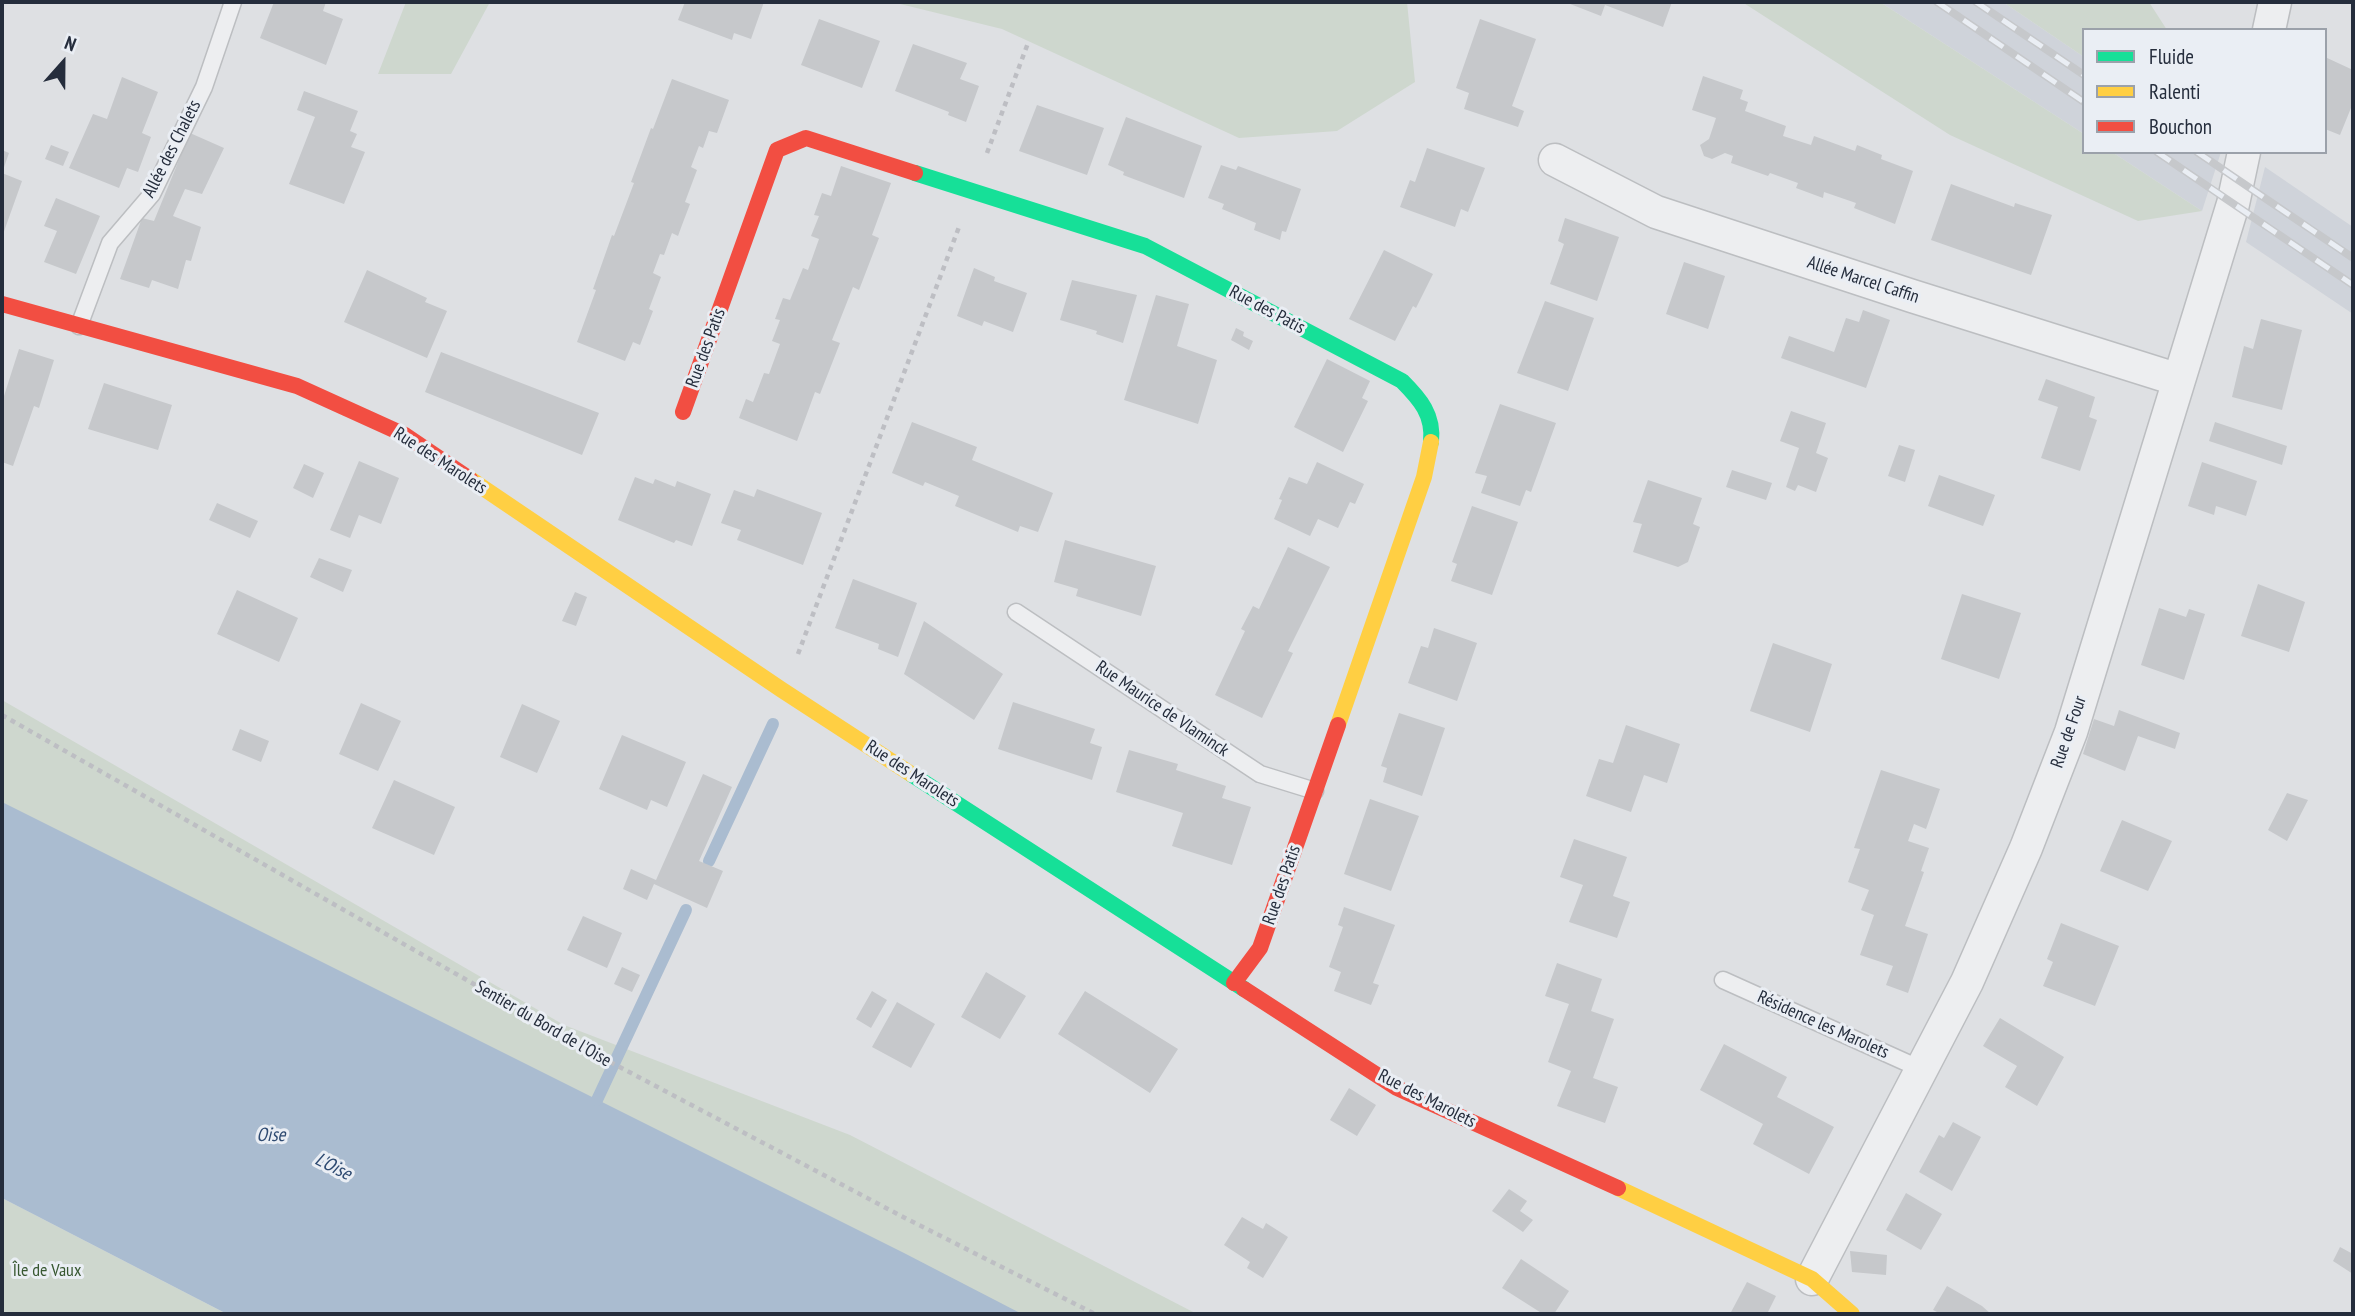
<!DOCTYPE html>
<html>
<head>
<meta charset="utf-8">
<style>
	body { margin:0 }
	#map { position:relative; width:2355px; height:1316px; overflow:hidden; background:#dee0e3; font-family:"PT Sans Narrow",sans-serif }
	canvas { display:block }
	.frame { position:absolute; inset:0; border:4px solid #252d3c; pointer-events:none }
	.legend { position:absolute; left:2082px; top:28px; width:245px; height:126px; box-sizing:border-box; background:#eaeef4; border:2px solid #9ba1aa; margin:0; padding:9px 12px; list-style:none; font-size:21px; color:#252d3c }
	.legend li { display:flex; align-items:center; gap:14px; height:35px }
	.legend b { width:35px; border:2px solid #9ba1aa }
	.north { position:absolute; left:28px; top:28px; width:70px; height:70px; -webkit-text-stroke:5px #eaeef4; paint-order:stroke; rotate:21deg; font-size:19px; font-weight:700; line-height:28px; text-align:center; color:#252d3c }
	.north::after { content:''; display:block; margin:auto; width:24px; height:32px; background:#252d3c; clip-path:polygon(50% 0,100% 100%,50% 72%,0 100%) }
</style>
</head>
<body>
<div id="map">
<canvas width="2355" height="1316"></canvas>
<div class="frame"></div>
<ul class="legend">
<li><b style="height:9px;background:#16e098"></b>Fluide</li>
<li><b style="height:9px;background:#ffcf43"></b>Ralenti</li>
<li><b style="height:9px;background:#f24e42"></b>Bouchon</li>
</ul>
<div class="north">N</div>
</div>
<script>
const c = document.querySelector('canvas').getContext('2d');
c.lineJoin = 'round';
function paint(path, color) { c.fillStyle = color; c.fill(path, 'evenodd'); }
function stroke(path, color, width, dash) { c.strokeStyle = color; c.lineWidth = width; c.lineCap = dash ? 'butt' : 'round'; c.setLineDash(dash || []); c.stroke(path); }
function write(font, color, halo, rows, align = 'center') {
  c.font = font + ' "PT Sans Narrow",sans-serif'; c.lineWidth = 6; c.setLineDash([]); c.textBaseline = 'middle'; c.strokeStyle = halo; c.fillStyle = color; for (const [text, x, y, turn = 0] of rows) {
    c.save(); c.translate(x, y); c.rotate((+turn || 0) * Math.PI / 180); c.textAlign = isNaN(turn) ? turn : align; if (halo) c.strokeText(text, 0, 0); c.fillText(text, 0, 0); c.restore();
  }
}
paint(new Path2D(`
	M1880 2H2003L2084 57V134Z
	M2112 152H2221L2202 211Z
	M2265 167 2353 227V314L2246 242Z`), '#cfd3da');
paint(new Path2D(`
	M406 2H490L451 74H378Z
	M892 2H1407L1415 82 1337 131 1239 138 1002 29Z
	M1742 2H1880L2084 134V152H2112L2202 211 2138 221 1950 135Z
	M2003 2H2149L2167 30H2084V57Z
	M2 700 564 1025 850 1135 1197 1314H1015L2 804Z
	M2 1198 227 1314H2Z`), '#ced7ce');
paint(new Path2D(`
	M2 802 904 1253 1022 1314H227L2 1198Z`), '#aabcd0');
stroke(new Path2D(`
	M709 861 773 724
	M597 1100 686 910`), '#aabcd0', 12);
paint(new Path2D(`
	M274 2H326L323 11 343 19 326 65 260 38Z
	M685 2H764L751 39 734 33 732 40 678 20Z
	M1565 2H1672L1663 27 1605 5 1601 16Z
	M819 19 880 41 862 88 801 65Z
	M1480 19 1536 39 1512 106 1524 111 1518 127 1464 109 1469 93 1456 88Z
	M913 44 967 63 960 79 979 86 966 122 948 115 949 112 895 91Z
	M2325 57 2353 70V103L2340 135 2325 129Z
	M1703 76 1743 90 1740 99 1748 102 1745 111 1786 126 1783 136 1811 145 1814 136 1855 151 1857 145 1882 155 1881 159 1913 171 1895 224 1854 208 1856 203 1824 192 1823 198 1796 188 1798 183 1770 173 1768 176 1731 163 1733 156 1725 153 1712 159 1704 156 1700 145 1709 139 1716 118 1692 110Z
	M122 77 158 92 142 133 151 137 138 172 127 168 119 188 69 168 93 114 107 119Z
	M672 79 729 100 717 133 709 131 703 148 699 146 691 167 697 170 685 202 690 204 682 225 678 236 672 233 664 255 660 254 653 273 661 277 649 309 653 311 640 345 633 342 625 361 577 342 596 290 593 289 612 235 614 236 634 183 631 182 651 128 653 129Z
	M304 91 358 111 350 131 357 134 351 147 365 152 344 204 289 184 315 117 297 110Z
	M1037 105 1104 128 1087 175 1019 151Z
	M1126 117 1202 146 1184 198 1123 175 1124 172 1108 165Z
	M190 133 224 148 202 194 185 189 173 216 201 227 191 261 186 260 178 289 152 280 149 288 120 279 142 218 154 221Z
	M51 145 69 152 63 166 45 159Z
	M1427 148 1485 168 1468 212 1461 209 1455 227 1400 207 1410 180 1415 182Z
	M2 150 9 153 2 173 22 181 2 237Z
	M1221 165 1236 170 1238 166 1301 189 1286 232 1282 231 1280 240 1254 230 1256 223 1222 209 1224 204 1208 198Z
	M841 166 891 183 872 235 879 238 859 290 853 287 832 340 840 343 820 394 815 392 797 441 739 418 746 399 753 402 764 373 769 374 780 344 772 341 780 320 775 319 783 298 790 300 803 268 808 270 819 239 811 236 819 216 814 215 822 193 831 196Z
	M1951 184 2014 207 2015 203 2052 215 2031 275 1931 240Z
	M56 198 100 216 76 274 44 262 57 231 44 226Z
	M1565 218 1619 237 1597 301 1550 284 1564 244 1558 241Z
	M1384 250 1433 274 1416 308 1413 306 1395 341 1349 319Z
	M1684 262 1725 276 1708 329 1666 314Z
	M974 268 995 277 994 281 1027 293 1013 332 984 321 982 326 957 316Z
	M367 270 427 298 425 302 447 311 427 358 344 322Z
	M1072 280 1137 295 1123 343 1096 334 1097 331 1060 320Z
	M1156 295 1189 304 1177 346 1217 360 1198 424 1124 400Z
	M1545 301 1594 318 1568 391 1517 373Z
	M1863 310 1890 320 1866 388 1781 358 1789 336 1834 352 1846 318 1859 322Z
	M2261 319 2302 330 2282 410 2232 397 2244 346 2253 349Z
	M1236 328 1244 332 1243 336 1253 341 1249 350 1231 340Z
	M19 349 54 360 39 408 34 406 13 466 2 462V395L4 396Z
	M441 352 599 413 582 455 425 392Z
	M1327 359 1370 381 1362 398 1368 401 1343 452 1294 427Z
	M2046 379 2095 397 2089 417 2097 420 2080 471 2041 458 2058 407 2038 400Z
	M104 383 172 405 158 450 88 429Z
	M1500 404 1556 423 1531 492 1526 490 1520 506 1481 493 1487 476 1475 473Z
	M1791 411 1826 423 1816 453 1828 458 1816 492 1798 485 1795 491 1786 487 1799 448 1780 441Z
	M912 422 977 447 972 460 1053 493 1038 532 1020 526 1018 532 955 506 959 496 925 482 923 486 892 473Z
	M2215 422 2287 446 2282 465 2209 441Z
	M1899 445 1915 450 1905 482 1888 476Z
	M359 461 399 478 381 524 359 515 350 538 330 530Z
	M1317 462 1364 484 1355 504 1350 502 1338 528 1318 519 1310 536 1274 519 1282 500 1279 499 1289 477 1307 484Z
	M2202 462 2257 481 2246 516 2216 506 2214 515 2188 506Z
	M304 464 324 473 313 498 293 488Z
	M1732 470 1772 483 1766 500 1726 487Z
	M1939 475 1995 495 1983 526 1928 506Z
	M635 477 653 484 655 479 675 487 677 481 711 494 692 546 676 540 674 543 618 520Z
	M1648 480 1702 498 1693 524 1700 527 1688 562 1678 567 1633 552 1642 524 1633 522Z
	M757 489 822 513 803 565 737 540 741 530 721 523 734 490 754 497Z
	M217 503 258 521 250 538 209 520Z
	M1472 506 1518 522 1492 595 1451 581 1457 564 1452 562Z
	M1065 540 1156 566 1141 616 1076 596 1078 589 1054 582Z
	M1288 547 1330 567 1288 651 1293 653 1262 718 1215 695 1245 631 1241 629 1253 606 1259 609Z
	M319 558 352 570 343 592 310 577Z
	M853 579 917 603 898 657 878 649 879 644 835 628Z
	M2258 584 2305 602 2289 652 2241 636Z
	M237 590 298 618 279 662 217 634Z
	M575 592 587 597 576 626 562 621Z
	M1962 594 2021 613 1999 679 1941 659Z
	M2159 608 2186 617 2189 609 2205 614 2184 680 2141 665Z
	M924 621 1003 674 974 720 904 674Z
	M1434 628 1477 643 1457 701 1408 683 1421 646 1428 648Z
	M1773 643 1832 664 1810 732 1750 711Z
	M1013 702 1095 729 1090 743 1102 747 1092 780 998 749Z
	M361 703 401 721 378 771 339 754Z
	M522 704 560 721 537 773 500 757Z
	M2119 710 2180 733 2175 749 2138 736 2125 771 2083 754 2094 719 2114 726Z
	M1399 713 1445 728 1422 796 1383 782 1387 768 1381 766Z
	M1626 725 1680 744 1667 783 1644 775 1631 812 1586 796 1599 759 1613 763Z
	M240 729 269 741 261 762 232 750Z
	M622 735 686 762 667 807 651 800 647 810 599 789Z
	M1129 750 1178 764 1176 770 1226 786 1222 798 1251 807 1232 865 1172 846 1183 813 1116 792Z
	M1881 770 1940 789 1926 829 1914 824 1908 841 1929 848 1921 871 1924 872 1905 926 1928 934 1908 993 1886 985 1893 966 1860 955 1874 915 1861 910 1869 890 1848 882 1860 849 1854 848Z
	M703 774 732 787 699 861 723 871 707 908 654 884 647 900 623 889 631 869 656 880Z
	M394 780 455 807 434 855 372 828Z
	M2287 793 2308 800 2287 841 2268 830Z
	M1370 799 1419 816 1391 891 1344 874Z
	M2122 820 2172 841 2148 891 2100 871Z
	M1574 839 1627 857 1613 896 1630 902 1617 938 1569 922 1583 885 1560 877Z
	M1344 907 1395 925 1373 983 1379 985 1371 1005 1334 991 1341 972 1329 967 1343 927 1338 925Z
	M583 916 622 933 607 968 567 950Z
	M2061 923 2119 946 2095 1006 2043 986 2053 962 2047 959Z
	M1557 963 1602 979 1591 1011 1614 1019 1593 1078 1618 1087 1605 1123 1557 1106 1571 1071 1548 1062 1569 1004 1545 996Z
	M622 967 640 975 632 992 614 984Z
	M986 972 1026 996 1000 1039 961 1017Z
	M872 991 887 1000 871 1028 856 1019Z
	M1085 991 1178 1049 1150 1093 1058 1034Z
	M897 1002 935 1024 911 1068 872 1047Z
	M2000 1018 2064 1057 2037 1106 2005 1087 2017 1066 1983 1046Z
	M1724 1044 1787 1077 1777 1097 1834 1127 1809 1174 1753 1144 1763 1124 1700 1090Z
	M1349 1088 1376 1105 1357 1136 1330 1120Z
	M1953 1122 1981 1137 1952 1191 1919 1172 1939 1135 1944 1138Z
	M1509 1189 1527 1201 1520 1211 1533 1220 1523 1232 1492 1211Z
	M1906 1193 1942 1214 1921 1250 1886 1230Z
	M1242 1217 1263 1229 1266 1223 1288 1237 1263 1278 1247 1268 1250 1262 1224 1245Z
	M2340 1247 2353 1254V1274L2333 1261Z
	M1850 1251 1887 1255 1886 1275 1852 1272Z
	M1521 1259 1569 1291 1554 1314H1543L1502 1288Z
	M1747 1282 1776 1296 1767 1314H1730Z
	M1947 1286 1982 1306 1991 1314H1941L1933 1310Z`), '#c6c8cb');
const lane = new Path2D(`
	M79 326 110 243 152 194 204 87 233 2
	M1016 612 1260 774 1315 791
	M1723 980 1923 1070`);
const street = new Path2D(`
	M2269 30 2275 2
	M1555 160 1656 212 1912 296 2179 380
	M1812 1279 1967 982 2026 848 2071 732 2233 204 2244 152`);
stroke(lane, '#bcbec1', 19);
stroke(street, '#bcbec1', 35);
stroke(new Path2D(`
	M987 153 1028 43
	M798 654 959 227
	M2 715 614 1064 905 1218 1095 1314`), '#bdbec3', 4.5, [5, 5]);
stroke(lane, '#edeef0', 16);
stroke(street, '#edeef0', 32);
stroke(new Path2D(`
	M915 173 1145 246 1402 381C1420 399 1434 415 1431 442
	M911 774 1244 989`), '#16e098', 16);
stroke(new Path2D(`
	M470 479 782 690 911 774
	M1338 725 1424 477 1431 442
	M1618 1188 1812 1279 1852 1314`), '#ffcf43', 16);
stroke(new Path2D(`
	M2 304 297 386 405 435 470 479
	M683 412 777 150 806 138 915 173
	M1234 983 1260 948 1338 725
	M1244 989 1397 1088 1618 1188`), '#f24e42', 16);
const rail = new Path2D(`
	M1937 2 2084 102
	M1976 2 2084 75
	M2157 152 2353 285
	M2197 152 2353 258`);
stroke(rail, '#c6c8cb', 8);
stroke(rail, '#eaeef4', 5, [16]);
write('18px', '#252d3c', '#eaeef4', [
	["Allée des Chalets",172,149,-63],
	["Allée Marcel Caffin",1863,280,18],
	["Rue des Patis",1267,310,28],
	["Rue des Patis",706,348,-70],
	["Rue des Marolets",440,461,33],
	["Rue Maurice de Vlaminck",1162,709,34],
	["Rue de Four",2069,732,-71],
	["Rue des Marolets",912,774,33],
	["Rue des Patis",1282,885,-71],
	["Sentier du Bord de l'Oise",543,1024,30],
	["Résidence les Marolets",1823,1025,24],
	["Rue des Marolets",1427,1099,27]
]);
write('18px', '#385832', '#eaeef4', [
	["Île de Vaux",47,1271]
]);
write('italic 19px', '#2e4a71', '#eaeef4', [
	["Oise",271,1136],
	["L'Oise",333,1167,27]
]);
</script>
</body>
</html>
